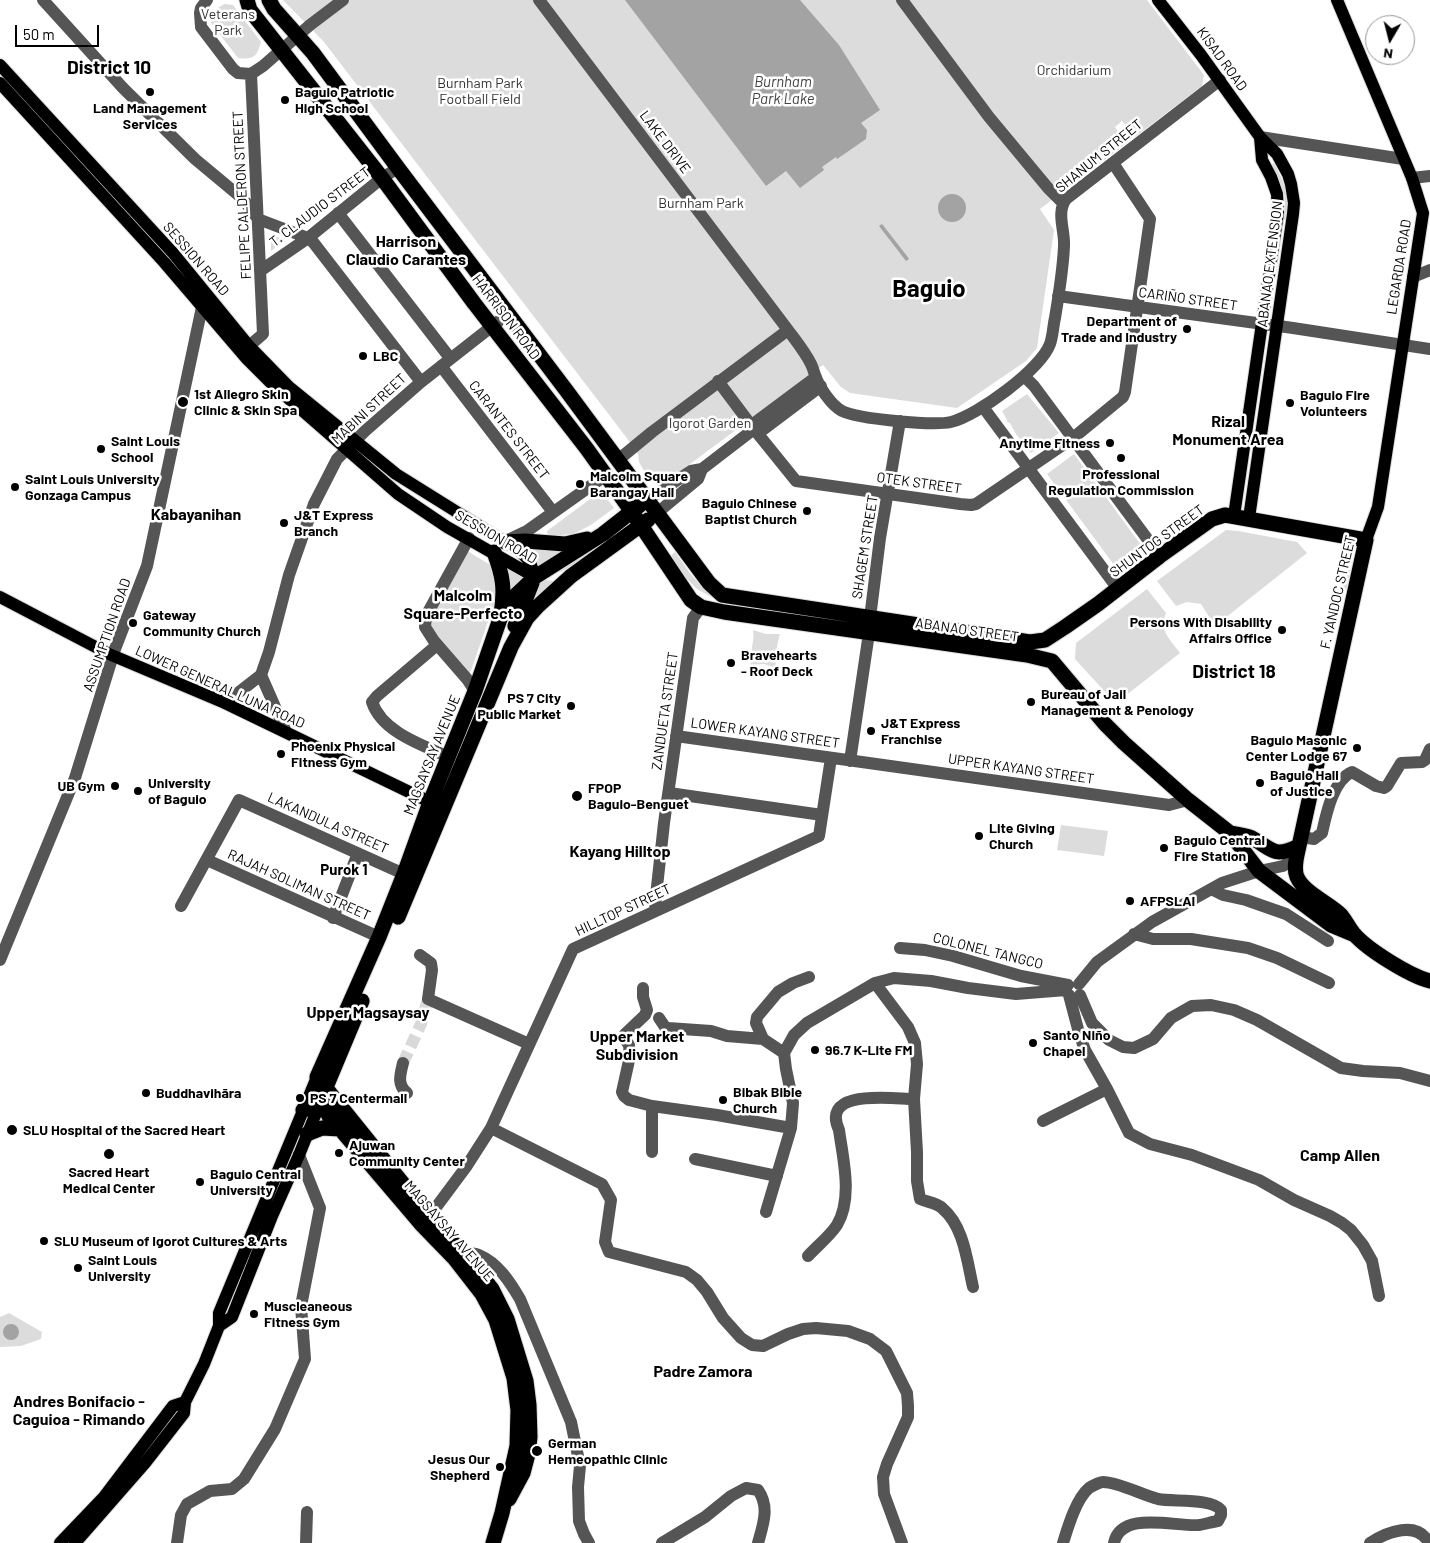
<!DOCTYPE html>
<html>
<head>
<meta charset="utf-8">
<style>
	body { margin:0 }
	#map { position:relative; width:1430px; height:1543px; overflow:hidden; background:#fff; font-family:Barlow,sans-serif }
	canvas { display:block }
	.north { position:absolute; left:1365px; top:15px; width:50px; height:50px; box-sizing:border-box; background:#fff; border:1px solid #999; border-radius:50%; rotate:188deg; font-size:14px; font-weight:700; line-height:20px; text-align:center; color:#000 }
	.north::after { content:''; display:block; margin:auto; width:18px; height:22px; background:#000; clip-path:polygon(50% 0,100% 100%,50% 72%,0 100%) }
	.scale { position:absolute; left:15px; top:25px; width:84px; height:22px; box-sizing:border-box; border:2px solid #000; border-top:0; padding-left:6px; font-size:15px; line-height:18px; white-space:nowrap; color:#000; -webkit-text-stroke:4px #fff; paint-order:stroke }
</style>
</head>
<body>
<div id="map">
<canvas width="1430" height="1543"></canvas>
<div class="north">N</div>
<div class="scale">50 m</div>
</div>
<script>
const c = document.querySelector('canvas').getContext('2d');
c.lineJoin = 'round';
function paint(path, color) { c.fillStyle = color; c.fill(path, 'evenodd'); }
function stroke(path, color, width, dash) { c.strokeStyle = color; c.lineWidth = width; c.lineCap = dash ? 'butt' : 'round'; c.setLineDash(dash || []); c.stroke(path); }
function write(font, color, halo, rows, align = 'center') {
  c.font = font + ' Barlow,sans-serif'; c.lineWidth = 5; c.setLineDash([]); c.textBaseline = 'middle'; c.strokeStyle = halo; c.fillStyle = color; for (const [text, x, y, turn = 0] of rows) {
    c.save(); c.translate(x, y); c.rotate((+turn || 0) * Math.PI / 180); c.textAlign = isNaN(turn) ? turn : align; if (halo) c.strokeText(text, 0, 0); c.fillText(text, 0, 0); c.restore();
  }
}
paint(new Path2D(`
	M283 0H1147L1204 75 1202 86 1135 137 1122 121 1115 127 1127 143 1040 209 1054 230 1037 348 1026 361 957 408 850 393 841 387 823 365 662 485H657L650 481 639 462 638 454 626 437 324 42Z
	M225 4 233 5 261 42C257 57 253 60 238 58L211 23C213 13 215 8 225 4Z
	M1274 163C1283 180 1294 202 1285 220H1284C1287 196 1283 185 1271 165Z
	M271 234 285 240 271 251Z
	M1027 394 1059 433 1031 453 1016 434 1010 423 1007 422V420L1002 411Z
	M1074 454 1144 549 1117 569 1047 474Z
	M601 491 614 508 591 525 573 534 548 536 547 531Z
	M1226 530 1238 531 1297 542 1307 553 1215 626 1201 604 1187 602 1176 606 1157 581Z
	M614 534 616 535 567 569 560 572 553 571Z
	M525 546 543 550 568 551 538 568Z
	M464 549 492 566 496 577V598L472 668 467 679 434 641 426 616Z
	M675 552 692 576 715 599 697 589 687 579 670 556Z
	M504 563 527 577 507 600Z
	M1348 567H1351L1346 591 1341 582 1342 573 1347 574Z
	M541 580 558 581 525 613 536 584Z
	M1147 589 1166 613C1159 631 1170 639 1180 653L1120 700 1114 694H1107L1075 659 1076 643Z
	M753 630 766 634H780C777 643 775 659 776 668L764 664 750 665C752 659 752 654 752 648 753 641 754 637 753 630Z
	M1061 825 1108 831 1104 856 1057 850Z
	M9 1313 42 1332 41 1339 21 1346 0 1347V1317Z`), '#dcdcdc');
paint(new Path2D(`
	M625 0H800L839 45 880 110 861 123 867 130 866 139 837 159 836 157 822 167 824 170 800 188 786 171 766 186Z
	M938 208a14 14 0 1 1 28 0a14 14 0 1 1-28 0Z
	M882 224 907 256 909 259 906 261 879 226Z
	M3 1332a8 8 0 1 1 16 0a8 8 0 1 1-16 0Z`), '#a3a3a3');
stroke(new Path2D(`
	M403 1063 421 1024 428 999`), '#d9d9d9', 12, [12, 6]);
const major = new Path2D(`
	M1158 0 1201 55 1260 137 1277 154 1288 174 1291 184 1294 203 1293 214 1249 518
	M1337 0 1412 178 1423 213 1378 507 1366 540
	M0 65 173 253 249 346 289 387 396 474 521 552 530 562 535 577
	M0 83 164 262 247 359 273 385 398 494 447 527 535 577
	M1234 516 1278 213 1277 194 1271 177 1262 160 1260 137
	M0 597 109 654 225 703 430 802
	M219 1326 232 1317 272 1216 299 1155 318 1108
	M60 1543 104 1497 173 1406 185 1402
	M75 1543 145 1463 184 1413 185 1402 204 1364 219 1326V1313L317 1077`);
const highway = new Path2D(`
	M247 0 250 10 382 178 474 303 587 449 632 512 691 600 701 607 724 612 1027 655 1052 661 1105 724 1124 743 1188 800 1230 833 1259 871 1331 925 1355 935
	M269 0 274 9 313 53 398 168 566 390 709 583 722 595 1030 642 1045 640 1065 627 1098 604 1160 556 1212 519 1225 515 1366 540 1299 846C1297 856 1293 867 1297 877 1304 893 1329 903 1341 915 1346 921 1349 928 1354 934 1368 950 1410 976 1430 981
	M505 542 525 541 565 544 587 539
	M494 552C503 576 505 589 501 614
	M515 626 532 583
	M1230 833C1237 834 1245 835 1252 838 1274 850 1273 858 1299 846
	M398 917 511 647 527 618 538 606 571 576 648 520
	M321 1082 429 1216 474 1266 492 1289 507 1319 526 1381 529 1405 530 1437 528 1454 523 1473 509 1499
	M321 1099 362 1001
	M303 1110C313 1107 322 1109 333 1113
	M307 1134 322 1128 340 1129
	M493 1543 502 1513 517 1446 518 1410 514 1378 496 1320 482 1294 454 1258 421 1224 329 1116 323 1103 317 1077 379 937 404 874 430 802 475 691 501 616 516 595 535 577 603 534 640 505`);
stroke(major, '#dbdbdb', 14);
stroke(highway, '#dbdbdb', 17);
stroke(new Path2D(`
	M43 0 123 88 195 159 243 199 258 219 308 238 313 242 421 382
	M207 0 201 8 200 13 201 27 233 69 238 73 251 74
	M539 0 788 330C796 341 805 352 811 364 813 368 814 372 815 375 819 387 831 405 842 411 858 419 933 426 951 422 977 416 1041 369 1050 344 1053 336 1053 326 1055 318 1059 294 1063 270 1064 246 1065 230 1056 213 1066 199L1220 80
	M902 0 989 117 1048 188 1063 203
	M251 74 263 66 310 25 343 0
	M1260 137 1403 159
	M1412 178 1430 176
	M338 213 450 358
	M260 271 308 238 382 178 398 168
	M1413 277 1430 270
	M1058 296 1293 328 1430 349
	M249 346 263 334 251 74
	M441 366 553 512
	M1024 376 1034 386 1160 556
	M718 381 754 429 796 481 960 504 971 505 976 504 1073 438 1118 401 1123 397 1125 392 1150 219 1113 163
	M983 407 1118 589
	M754 429H764L821 386
	M618 460 652 432 788 330
	M647 500 691 471 702 469 754 429 757 421 816 377
	M657 513 698 479 702 469
	M469 538 426 616 425 627 434 641 467 679 475 691
	M506 541 527 531 606 475
	M870 618 880 538 900 421
	M437 645 377 696 372 702C382 732 422 745 449 757
	M261 675 286 732
	M225 703 261 675 269 652 289 575 314 504 337 459 365 431 421 382 509 313
	M676 736 1169 805 1188 800
	M850 761 869 633
	M669 793 822 815
	M1301 837 1314 839 1322 833C1326 815 1333 780 1352 772L1376 786 1384 788 1387 786 1401 763 1422 762 1425 760 1430 749
	M207 860 379 937
	M1211 889 1223 895 1246 900 1286 914 1328 941
	M181 906 239 800 404 874
	M657 910 655 905 664 823 693 618 701 607
	M333 918 358 853
	M1134 934 1153 939H1191L1248 948 1277 958 1329 983
	M900 948 925 950 953 956 1021 976 1068 985
	M420 955 431 963 432 970 428 999 529 1044
	M0 960 75 778 115 649 147 566 202 307
	M875 983 908 1027 915 1043 917 1064 914 1099 917 1152V1181L920 1199C927 1202 937 1203 942 1208 964 1226 967 1261 973 1287
	M1079 984 1097 962 1152 922 1222 883 1259 871 1283 866 1296 858
	M643 988V997L647 1010 645 1015 625 1034 624 1038 629 1045 630 1056 622 1092 624 1096 629 1100 652 1106 717 1115 791 1128
	M1069 995 1079 1033 1085 1050 1107 1089 1129 1133 1150 1144 1192 1155 1259 1180 1294 1200 1330 1216 1342 1223 1351 1230 1363 1245 1372 1261 1379 1296
	M1080 995 1092 1023 1109 1040 1123 1047 1134 1048 1153 1039 1171 1018 1192 1006 1211 1005 1234 1010 1257 1020 1341 1068 1363 1071 1400 1073 1430 1081
	M659 1018 665 1027 668 1028 711 1031 727 1036 763 1039
	M784 1053 763 1039 756 1023 757 1017 778 992 793 983 809 977
	M403 1063C400 1075 397 1085 407 1093
	M1043 1121 1107 1089
	M491 1128 602 1184 611 1200 605 1242 609 1252 686 1272 697 1280 707 1292 723 1318 741 1338 752 1345 763 1346 788 1334 803 1329 816 1328 848 1331 870 1339 886 1351 907 1393 908 1406V1417L887 1464 883 1477 884 1494 902 1543
	M652 1152V1106
	M695 1159 777 1176
	M766 1212 791 1128 793 1103 786 1069 784 1053 794 1035 807 1023 875 983 894 978 931 981 968 988 1016 994 1066 990
	M423 1222 437 1206 466 1167 491 1128 573 949 819 836 831 758
	M458 1255 463 1253C468 1253 474 1253 479 1255 498 1263 510 1282 520 1299L571 1422 580 1466 578 1487 579 1521 584 1534 589 1543
	M808 1256C817 1246 829 1237 837 1225 853 1198 843 1159 839 1130 820 1088 892 1099 914 1099
	M177 1543 181 1515 187 1504 210 1491 232 1489 244 1479 275 1429 305 1359 301 1306 320 1208 299 1155
	M306 1543 307 1512
	M662 1543 705 1517 731 1496 746 1488 758 1490C770 1507 763 1525 758 1543
	M1063 1543C1068 1527 1076 1499 1089 1488 1092 1486 1100 1482 1103 1482 1118 1482 1142 1495 1158 1499 1174 1502 1211 1498 1221 1510V1515L1218 1521C1212 1522 1205 1524 1199 1525 1175 1527 1121 1510 1114 1543
	M1370 1543C1387 1532 1417 1520 1429 1543`), '#555', 12);
stroke(major, '#000', 12);
stroke(highway, '#000', 15);
for (const [x, y, r, color] of [
	[150,92,5,"#000"],
	[285,100,5,"#000"],
	[1187,329,5,"#000"],
	[363,356,5,"#000"],
	[183,402,6,"#000"],
	[1290,403,5,"#000"],
	[1110,443,5,"#000"],
	[101,449,5,"#000"],
	[1121,458,5,"#000"],
	[580,484,5,"#000"],
	[15,487,5,"#000"],
	[807,511,5,"#000"],
	[284,523,5,"#000"],
	[133,623,5,"#000"],
	[1282,630,5,"#000"],
	[731,663,5,"#000"],
	[1031,702,5,"#000"],
	[571,706,5,"#000"],
	[871,731,5,"#000"],
	[1357,748,5,"#000"],
	[281,754,5,"#000"],
	[1260,783,5,"#000"],
	[115,786,5,"#000"],
	[138,791,5,"#000"],
	[577,796,6,"#000"],
	[979,836,5,"#000"],
	[1164,848,5,"#000"],
	[1130,901,5,"#000"],
	[1033,1043,5,"#000"],
	[815,1050,5,"#000"],
	[146,1093,5,"#000"],
	[300,1098,5,"#000"],
	[723,1100,5,"#000"],
	[12,1130,6,"#000"],
	[339,1153,5,"#000"],
	[109,1154,6,"#000"],
	[200,1182,5,"#000"],
	[44,1241,5,"#000"],
	[78,1268,5,"#000"],
	[254,1314,5,"#000"],
	[537,1451,6,"#000"],
	[500,1467,5,"#000"]
]) { const dot = new Path2D(); dot.arc(x, y, r, 0, 2 * Math.PI); c.fillStyle = color; c.fill(dot); stroke(dot, '#fff', 2); }
write('14px', '#333', '#fff', [
	["Veterans",228,14],
	["Park",228,30],
	["Orchidarium",1074,70],
	["Burnham Park",480,83],
	["Football Field",480,99],
	["Burnham Park",701,203],
	["Igorot Garden",710,423]
]);
write('14px', '#000', '#fff', [
	["KISAD ROAD",1222,59,54],
	["LAKE DRIVE",665,142,53],
	["SHANUM STREET",1099,156,-39],
	["FELIPE CALDERON STREET",242,195,-93],
	["T. CLAUDIO STREET",320,207,-37],
	["SESSION ROAD",196,259,49],
	["ABANAO EXTENSION",1270,264,-83],
	["LEGARDA ROAD",1399,267,-81],
	["CARIÑO STREET",1188,299,8],
	["HARRISON ROAD",506,317,53],
	["MABINI STREET",369,409,-43],
	["CARANTES STREET",509,430,52],
	["OTEK STREET",919,483,8],
	["SESSION ROAD",496,537,30],
	["SHUNTOG STREET",1157,541,-36],
	["SHAGEM STREET",865,547,-81],
	["F. YANDOC STREET",1338,592,-77],
	["ABANAO STREET",967,630,8],
	["ASSUMPTION ROAD",107,635,-71],
	["LOWER GENERAL LUNA ROAD",220,687,24],
	["ZANDUETA STREET",665,711,-82],
	["LOWER KAYANG STREET",765,733,8],
	["MAGSAYSAY AVENUE",432,755,-68],
	["UPPER KAYANG STREET",1021,769,8],
	["LAKANDULA STREET",328,823,24],
	["RAJAH SOLIMAN STREET",299,885,24],
	["HILLTOP STREET",623,910,-25],
	["COLONEL TANGCO",988,951,14],
	["MAGSAYSAY AVENUE",449,1231,49]
]);
write('bold 14px', '#000', '#fff', [
	["Baguio Patriotic",295,92],
	["High School",295,108],
	["Land Management",150,108,"center"],
	["Services",150,124,"center"],
	["Department of",1177,321,"right"],
	["Trade and Industry",1177,337,"right"],
	["LBC",373,356],
	["1st Allegro Skin",194,394],
	["Clinic & Skin Spa",194,410],
	["Baguio Fire",1300,395],
	["Volunteers",1300,411],
	["Saint Louis",111,441],
	["School",111,457],
	["Anytime Fitness",1100,443,"right"],
	["Professional",1121,474,"center"],
	["Regulation Commission",1121,490,"center"],
	["Malcolm Square",590,476],
	["Barangay Hall",590,492],
	["Saint Louis University",25,479],
	["Gonzaga Campus",25,495],
	["Baguio Chinese",797,503,"right"],
	["Baptist Church",797,519,"right"],
	["J&T Express",294,515],
	["Branch",294,531],
	["Gateway",143,615],
	["Community Church",143,631],
	["Persons With Disability",1272,622,"right"],
	["Affairs Office",1272,638,"right"],
	["Bravehearts",741,655],
	["- Roof Deck",741,671],
	["Bureau of Jail",1041,694],
	["Management & Penology",1041,710],
	["PS 7 City",561,698,"right"],
	["Public Market",561,714,"right"],
	["J&T Express",881,723],
	["Franchise",881,739],
	["Baguio Masonic",1347,740,"right"],
	["Center Lodge 67",1347,756,"right"],
	["Phoenix Physical",291,746],
	["Fitness Gym",291,762],
	["Baguio Hall",1270,775],
	["of Justice",1270,791],
	["University",148,783],
	["of Baguio",148,799],
	["UB Gym",105,786,"right"],
	["FPOP",588,788],
	["Baguio-Benguet",588,804],
	["Lite Giving",989,828],
	["Church",989,844],
	["Baguio Central",1174,840],
	["Fire Station",1174,856],
	["AFPSLAI",1140,901],
	["Santo Niño",1043,1035],
	["Chapel",1043,1051],
	["96.7 K-Lite FM",825,1050],
	["Bibak Bible",733,1092],
	["Church",733,1108],
	["Buddhavihāra",156,1093],
	["PS 7 Centermall",310,1098],
	["SLU Hospital of the Sacred Heart",23,1130],
	["Ajuwan",349,1145],
	["Community Center",349,1161],
	["Sacred Heart",109,1172,"center"],
	["Medical Center",109,1188,"center"],
	["Baguio Central",210,1174],
	["University",210,1190],
	["SLU Museum of Igorot Cultures & Arts",54,1241],
	["Saint Louis",88,1260],
	["University",88,1276],
	["Muscleaneous",264,1306],
	["Fitness Gym",264,1322],
	["German",548,1443],
	["Hemeopathic Clinic",548,1459],
	["Jesus Our",490,1459,"right"],
	["Shepherd",490,1475,"right"]
], 'left');
write('italic 15px', '#444', '#fff', [
	["Burnham",783,82],
	["Park Lake",783,99]
]);
write('bold 15px', '#000', '#fff', [
	["Purok 1",344,870]
]);
write('bold 16px', '#000', '#fff', [
	["Harrison",406,242],
	["Claudio Carantes",406,260],
	["Rizal",1228,422],
	["Monument Area",1228,440],
	["Kabayanihan",196,515],
	["Malcolm",463,596],
	["Square-Perfecto",463,614],
	["Kayang Hilltop",620,852],
	["Upper Magsaysay",368,1013],
	["Upper Market",637,1037],
	["Subdivision",637,1055],
	["Camp Allen",1340,1156],
	["Padre Zamora",703,1372],
	["Andres Bonifacio -",79,1402],
	["Caguioa - Rimando",79,1420]
]);
write('bold 19px', '#000', '#fff', [
	["District 10",109,68],
	["District 18",1234,672]
]);
write('bold 24px', '#000', '#fff', [
	["Baguio",929,289]
]);
</script>
</body>
</html>
